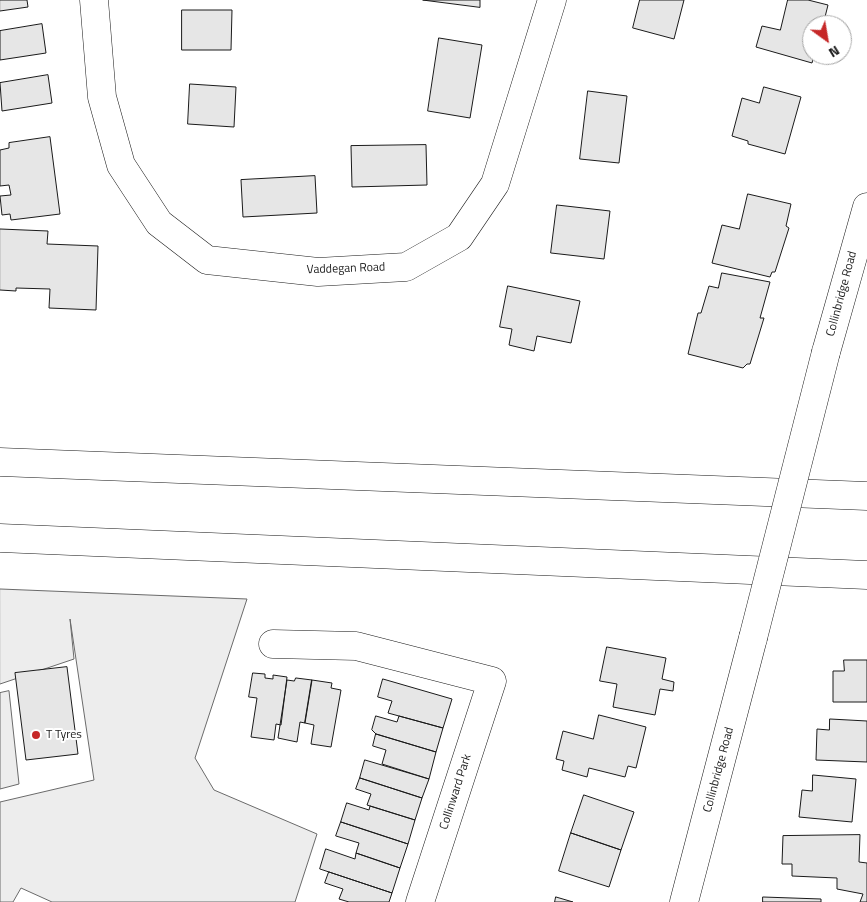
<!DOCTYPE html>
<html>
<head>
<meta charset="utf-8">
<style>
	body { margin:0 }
	#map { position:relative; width:867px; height:902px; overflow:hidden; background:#fff; font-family:"Titillium Web",sans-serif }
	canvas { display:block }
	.north { position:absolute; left:802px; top:15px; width:50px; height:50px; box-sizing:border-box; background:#fff; border:1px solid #a3a3a3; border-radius:50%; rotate:148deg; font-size:14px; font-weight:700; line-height:20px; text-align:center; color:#1a1a1a }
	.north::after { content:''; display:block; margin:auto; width:18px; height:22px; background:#c62828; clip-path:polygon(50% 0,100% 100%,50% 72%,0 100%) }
</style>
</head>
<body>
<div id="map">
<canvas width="867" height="902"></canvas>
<div class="north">N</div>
</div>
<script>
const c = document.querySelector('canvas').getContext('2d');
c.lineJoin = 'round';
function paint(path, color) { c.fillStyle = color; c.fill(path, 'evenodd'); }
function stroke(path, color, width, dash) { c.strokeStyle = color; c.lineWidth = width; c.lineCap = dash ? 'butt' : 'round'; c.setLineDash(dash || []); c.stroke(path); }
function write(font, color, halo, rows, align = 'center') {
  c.font = font + ' "Titillium Web",sans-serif'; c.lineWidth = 4; c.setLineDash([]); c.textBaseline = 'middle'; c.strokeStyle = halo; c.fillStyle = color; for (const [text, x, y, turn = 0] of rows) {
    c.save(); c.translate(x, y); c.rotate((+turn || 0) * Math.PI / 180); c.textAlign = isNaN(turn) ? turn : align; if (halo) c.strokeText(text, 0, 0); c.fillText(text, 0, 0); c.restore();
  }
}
const built = new Path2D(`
	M0 589 247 599 195 758 214 790 317 834 295 902H52L21 888 13 902H0V802L94 780 70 619 74 659 0 684Z
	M9 691 19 784 0 789V693Z`);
paint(built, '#ededed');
stroke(built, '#6a6a6a', 1);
const building = new Path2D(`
	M0 0H27L28 7 0 11Z
	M423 0H480V7Z
	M640 0H684L674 39 633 28Z
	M788 0H808L828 5 823 25H812V55H814L812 63 756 47 762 26 780 30Z
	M182 10H232L231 50H182Z
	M42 24 46 53 0 60V31Z
	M439 38 482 45 470 118 428 111Z
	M48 75 52 103 2 111 0 83Z
	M190 84 236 87 234 127 188 124Z
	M764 87 801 97 785 154 748 144V141L732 136 742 98 759 103Z
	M588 91 627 96 619 163 580 159Z
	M50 137 60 214 11 220 10 214 2 215 0 196 11 195 9 185 0 186V150L9 148V143Z
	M426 145 427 185 352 187 351 146Z
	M315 176 317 213 243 217 241 180Z
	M748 194 791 204 786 226 789 228 775 272H772L770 277 712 263 722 225 739 229Z
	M557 205 610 211 604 259 551 253Z
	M0 229 48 231 47 244 98 246 96 310 49 308 50 289 16 288V291L0 290Z
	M722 273 770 282 760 318H764L750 364H747L743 368 688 354 698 313H701L709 286 718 288Z
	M508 286 580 301 571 343 537 336 534 351 509 345 512 329 500 327Z
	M607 647 666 658 662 679 674 682 673 691 660 689 655 715 613 707 617 684 600 681Z
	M844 660H867V702H833V671H844Z
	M67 667 78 754 26 760 15 673Z
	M253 673 265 674V678L273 679V675L287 677 281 725 276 724 274 740 251 737 257 698 249 697Z
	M296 678 312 680 305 723 300 722 297 742 278 738 287 680 294 681Z
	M383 679 452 699 443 728 388 713 392 701 378 697Z
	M312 680 332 683 331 688 341 690 331 747 311 744 314 725 305 723Z
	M599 715 646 727 636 768 628 766 625 777 589 768 587 777 562 770 564 761 556 759 563 731 593 739Z
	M376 716 397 722 399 716 443 728 436 752 376 734 372 730Z
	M830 719 867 721V762L816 760 817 729 829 730Z
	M376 734 436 752 429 779 382 764 386 750 373 746Z
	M365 760 429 779 422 798 360 778Z
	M813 775 856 779 852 822 799 817 802 790 812 791Z
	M360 778 422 798 415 820 367 805 371 794 356 789Z
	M584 795 634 812 621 850 571 833Z
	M347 803 369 810 370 806 415 820 408 844 341 822Z
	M341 822 408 844 400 868 356 853 359 843 336 836Z
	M571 833 621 850 609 887 559 871Z
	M860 835 859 862 867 863V902H860L863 894 837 889V878L792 876V864H782L783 836Z
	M326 849 355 859 356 853 400 868 392 893 320 869Z
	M329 872 392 893 389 902H349L339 899 343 889 325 883Z
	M556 897 573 902H555Z
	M763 897 821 899V902H763Z`);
paint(building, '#e6e6e6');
stroke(building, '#1a1a1a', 1);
const minor = new Path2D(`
	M94 0 102 97 121 165 159 223 207 260 318 272 406 267 459 237 495 184 552 0
	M826 352 867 207
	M273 644 356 646 492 681 420 902
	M684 902 753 638`);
const highway = new Path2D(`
	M0 462 867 496
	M0 538 867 575`);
stroke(minor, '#1a1a1a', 29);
stroke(highway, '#1a1a1a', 29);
stroke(minor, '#fff', 28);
stroke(highway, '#fff', 28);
const minorBridge = new Path2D(`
	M753 638 826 352`);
stroke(minorBridge, '#1a1a1a', 29, []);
stroke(minorBridge, '#fff', 28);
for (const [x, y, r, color] of [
	[36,735,5,"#c62828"]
]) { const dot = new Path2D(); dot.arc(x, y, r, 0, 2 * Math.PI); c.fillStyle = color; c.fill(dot); stroke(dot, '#fff', 2); }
write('12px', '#1a1a1a', '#fff', [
	["Vaddegan Road",346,269,-2],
	["Collinbridge Road",842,294,-75],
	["Collinbridge Road",719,770,-75],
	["Collinward Park",456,792,-72]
]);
write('12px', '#1a1a1a', '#fff', [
	["T Tyres",46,735]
], 'left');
</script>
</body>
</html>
